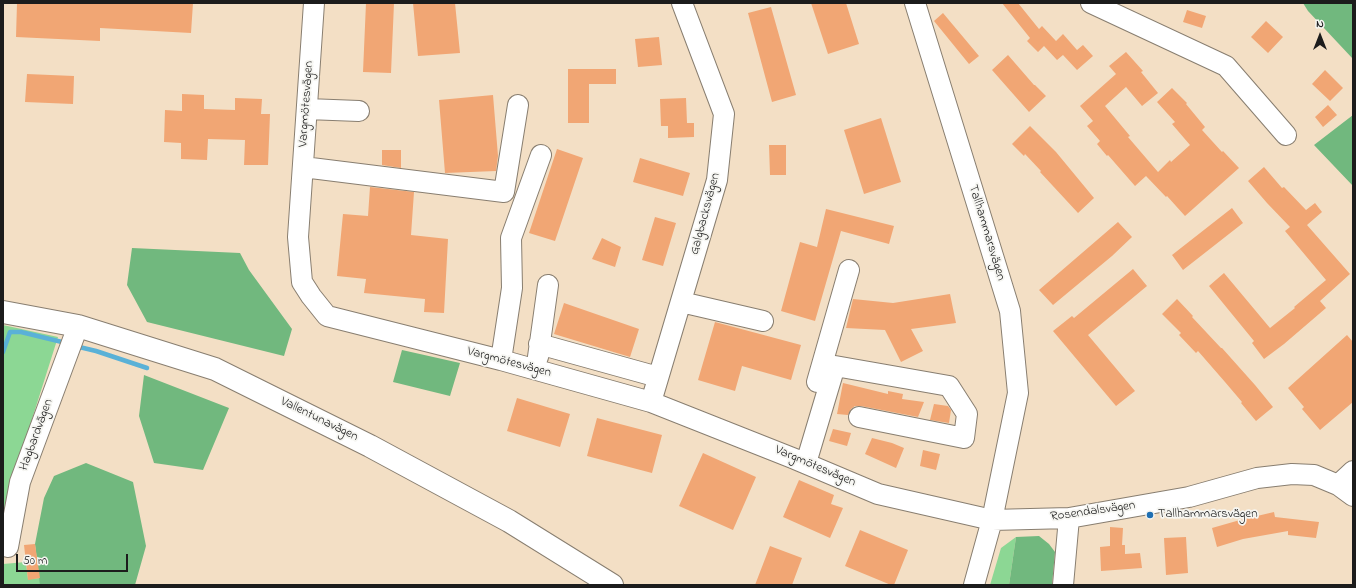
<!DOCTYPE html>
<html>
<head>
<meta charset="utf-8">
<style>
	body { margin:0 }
	#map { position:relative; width:1356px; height:588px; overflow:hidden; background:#f3dfc5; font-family:"Indie Flower",sans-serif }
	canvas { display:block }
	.frame { position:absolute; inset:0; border:4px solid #1c1c1c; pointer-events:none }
	.north { position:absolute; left:1300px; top:16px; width:40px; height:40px; -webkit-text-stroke:3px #f6f6f2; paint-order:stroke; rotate:0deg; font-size:11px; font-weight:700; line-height:16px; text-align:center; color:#1c1c1c }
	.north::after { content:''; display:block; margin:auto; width:14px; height:18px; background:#1c1c1c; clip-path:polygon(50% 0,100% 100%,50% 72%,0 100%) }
	.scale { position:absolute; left:16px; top:554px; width:112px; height:18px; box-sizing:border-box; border:2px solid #1c1c1c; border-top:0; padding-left:5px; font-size:12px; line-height:14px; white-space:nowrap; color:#1c1c1c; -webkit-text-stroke:3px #f6f6f2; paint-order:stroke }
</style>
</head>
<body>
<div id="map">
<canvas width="1356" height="588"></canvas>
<div class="frame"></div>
<div class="north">N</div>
<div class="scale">50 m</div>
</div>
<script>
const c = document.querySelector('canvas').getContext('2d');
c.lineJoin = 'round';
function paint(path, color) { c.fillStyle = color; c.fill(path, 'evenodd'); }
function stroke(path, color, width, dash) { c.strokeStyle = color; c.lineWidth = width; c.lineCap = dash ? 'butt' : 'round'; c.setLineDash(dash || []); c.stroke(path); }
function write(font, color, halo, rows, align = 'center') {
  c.font = font + ' "Indie Flower",sans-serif'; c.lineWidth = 3.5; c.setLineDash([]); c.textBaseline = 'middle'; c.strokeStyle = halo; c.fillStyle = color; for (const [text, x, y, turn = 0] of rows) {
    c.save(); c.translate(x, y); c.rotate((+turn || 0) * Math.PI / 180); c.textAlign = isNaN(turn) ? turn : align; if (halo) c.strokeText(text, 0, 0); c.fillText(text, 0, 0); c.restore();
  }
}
paint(new Path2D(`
	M3 325 58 337 33 416 3 530Z
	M1016 537 1009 585H990L1001 548Z
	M26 562 28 579 40 578V585H3V564Z`), '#8cd794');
paint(new Path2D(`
	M1303 3H1353V59L1308 11Z
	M1353 115V186L1314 145Z
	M132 248 240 253 249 270 292 329 284 356 147 322 127 285Z
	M402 350 460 363 450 396 393 382Z
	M144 375 229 408 203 470 154 463 139 416Z
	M86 463 133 482 146 546 135 585H40L35 544 44 498 54 476Z
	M1039 536 1049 544 1055 552 1052 585H1009L1016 537Z`), '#71b87e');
stroke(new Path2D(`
	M75 346 96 351 147 368
	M3 352 10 332H21L66 343`), '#5ab1d7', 4.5);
paint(new Path2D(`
	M17 3H193L191 33 100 28V41L16 37Z
	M366 3H394L391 73 363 72Z
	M413 3H455L460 53 418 56Z
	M811 3H846L859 44 828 54Z
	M1002 3H1018L1039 29 1042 26 1056 41 1063 34 1077 50 1083 45 1093 56 1077 70 1063 55 1057 60 1044 46 1038 52 1027 41 1030 38Z
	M771 7 796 95 772 102 748 13Z
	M1187 10 1206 16 1202 28 1183 22Z
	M943 13 979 56 969 64 934 21Z
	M1266 21 1283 37 1268 53 1251 37Z
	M659 37 662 65 638 67 635 39Z
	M1126 52 1143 71 1141 72 1158 93 1142 106 1126 87 1105 106 1130 136 1128 137 1158 172 1170 160 1171 162 1190 145 1172 124 1175 122 1157 102 1172 88 1187 103 1186 104 1205 127 1202 130 1222 152 1223 151 1239 168 1185 216 1167 196 1166 197 1146 176 1135 186 1108 155 1107 156 1097 144 1100 141 1087 126 1093 121 1080 106 1116 74 1109 66Z
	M1008 55 1034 85H1035L1046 96 1029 112 992 70Z
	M568 69H616V84H589V123H568Z
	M1325 70 1343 88 1330 101 1312 84Z
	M27 74 74 76 73 104 25 102Z
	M182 94 204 95V109L235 110V98L262 99 261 114H270L268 165H244L245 140 208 139 207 160 181 159V143L164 142 165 110 182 111Z
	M493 95 498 156 496 171 445 173 439 100Z
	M686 98 687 123H694V137L668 138V126H661L660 99Z
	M1328 105 1337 115 1323 127 1315 117Z
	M881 118 901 182 864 194 844 130Z
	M1030 126 1056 152 1094 198 1078 213 1040 172 1041 171 1025 154 1024 156 1012 144Z
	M769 145H786V175H770Z
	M557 149 583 158 555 241 529 233Z
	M382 150H401V168L382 165Z
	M640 158 690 173 683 196 633 182Z
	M1264 167 1282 188 1284 187 1306 210 1315 203 1322 212 1307 225 1350 274 1320 301 1326 308 1284 344 1264 359 1252 343 1254 341 1209 286 1224 273 1270 328 1295 308 1294 307 1326 280 1285 231 1290 227 1267 203 1248 181Z
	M370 187 414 192 411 235 448 239 444 313 424 312 425 299 364 293 366 279 337 276 343 214 368 216Z
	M1232 208 1243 223 1183 270 1172 255Z
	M826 209 894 226 889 244 841 231 815 321 781 311 800 242 817 247Z
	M655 217 676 223 663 266 642 260Z
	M1118 222 1132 237 1112 256 1053 305 1039 290Z
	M602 238 621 247 615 267 592 259Z
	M1133 269 1147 286 1088 335 1135 391 1116 406 1053 331 1072 316 1074 318Z
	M950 294 956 323 911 329 923 351 901 362 885 330 846 328 853 299 893 303Z
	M1177 299 1193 316 1192 317 1221 348H1222L1255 385 1273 407 1256 421 1241 403 1242 402 1225 382 1198 351 1196 353 1179 335 1181 333 1162 314Z
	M564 303 639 329 630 357 554 334Z
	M715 322 801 345 791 380 742 366 735 391 698 380Z
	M1347 335 1353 342V402L1320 430 1302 409 1304 407 1288 388Z
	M843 383 888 394V391L903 394 902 399 924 402 918 417 861 406H855L851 409 848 415 837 414Z
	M517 398 570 414 560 447 507 431Z
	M934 404 948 406 951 410 949 423 930 420Z
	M597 418 662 435 652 473 587 456Z
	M833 429 851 433 847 446 829 441Z
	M872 438 892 443 904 448 896 468 865 454Z
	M923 450 940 454 936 470 920 466Z
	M703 453 756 477 733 530 679 506Z
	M799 480 834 495 831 504 843 508 830 538 783 517Z
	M1274 512 1275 517 1319 522 1316 538 1288 535V531L1243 539 1217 547 1212 528 1240 520Z
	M1110 527 1123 528 1122 545H1125V554L1140 553 1142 568 1101 571 1100 547 1110 546Z
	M860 530 908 550 894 585H891L845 566Z
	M1186 537 1188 573 1166 575 1164 538Z
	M35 544 40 578 28 580 24 545Z
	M770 546 802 558 792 585H755Z`), '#f1a674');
const minor = new Path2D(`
	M314 3 298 237 302 282 311 296 327 316 501 360 651 402 795 459 878 494 992 520 1069 518 1189 497 1257 478 1292 474 1314 475 1338 485 1353 496
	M915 3 1010 311 1018 393 992 520 974 585
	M1091 3 1226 66 1286 135
	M307 109 359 111
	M303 167 504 192 518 105
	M681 302 763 321
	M539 344 658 377
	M538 357 548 285
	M501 360 512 288 511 238 541 155
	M817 382 849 270
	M651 402 717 180 724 114 682 3
	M806 463 835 366 949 386 967 414 964 438 859 417
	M1338 485 1353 471
	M8 547 20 482 78 326
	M1063 585 1069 518`);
const major = new Path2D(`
	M3 312 78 326 215 369 370 446 509 521 612 585`);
stroke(minor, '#887e70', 22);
stroke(major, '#887e70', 24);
stroke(minor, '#fff', 20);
stroke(major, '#fff', 22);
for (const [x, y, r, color] of [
	[1150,515,4,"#1f6fb2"]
]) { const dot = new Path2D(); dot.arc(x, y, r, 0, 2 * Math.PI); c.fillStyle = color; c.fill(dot); stroke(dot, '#f6f6f2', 1.5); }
write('13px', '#1c1c1c', '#f6f6f2', [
	["Vargmötesvägen",307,104,-86],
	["Galgbacksvägen",706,214,-75],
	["Tallhammarsvägen",986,233,73],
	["Vargmötesvägen",509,363,15],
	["Vallentunavägen",319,420,26],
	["Hagbardvägen",37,435,-70],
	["Vargmötesvägen",815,467,23],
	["Rosendalsvägen",1093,512,-8]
]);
write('13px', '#1c1c1c', '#f6f6f2', [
	["Tallhammarsvägen",1158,515]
], 'left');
</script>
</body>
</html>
